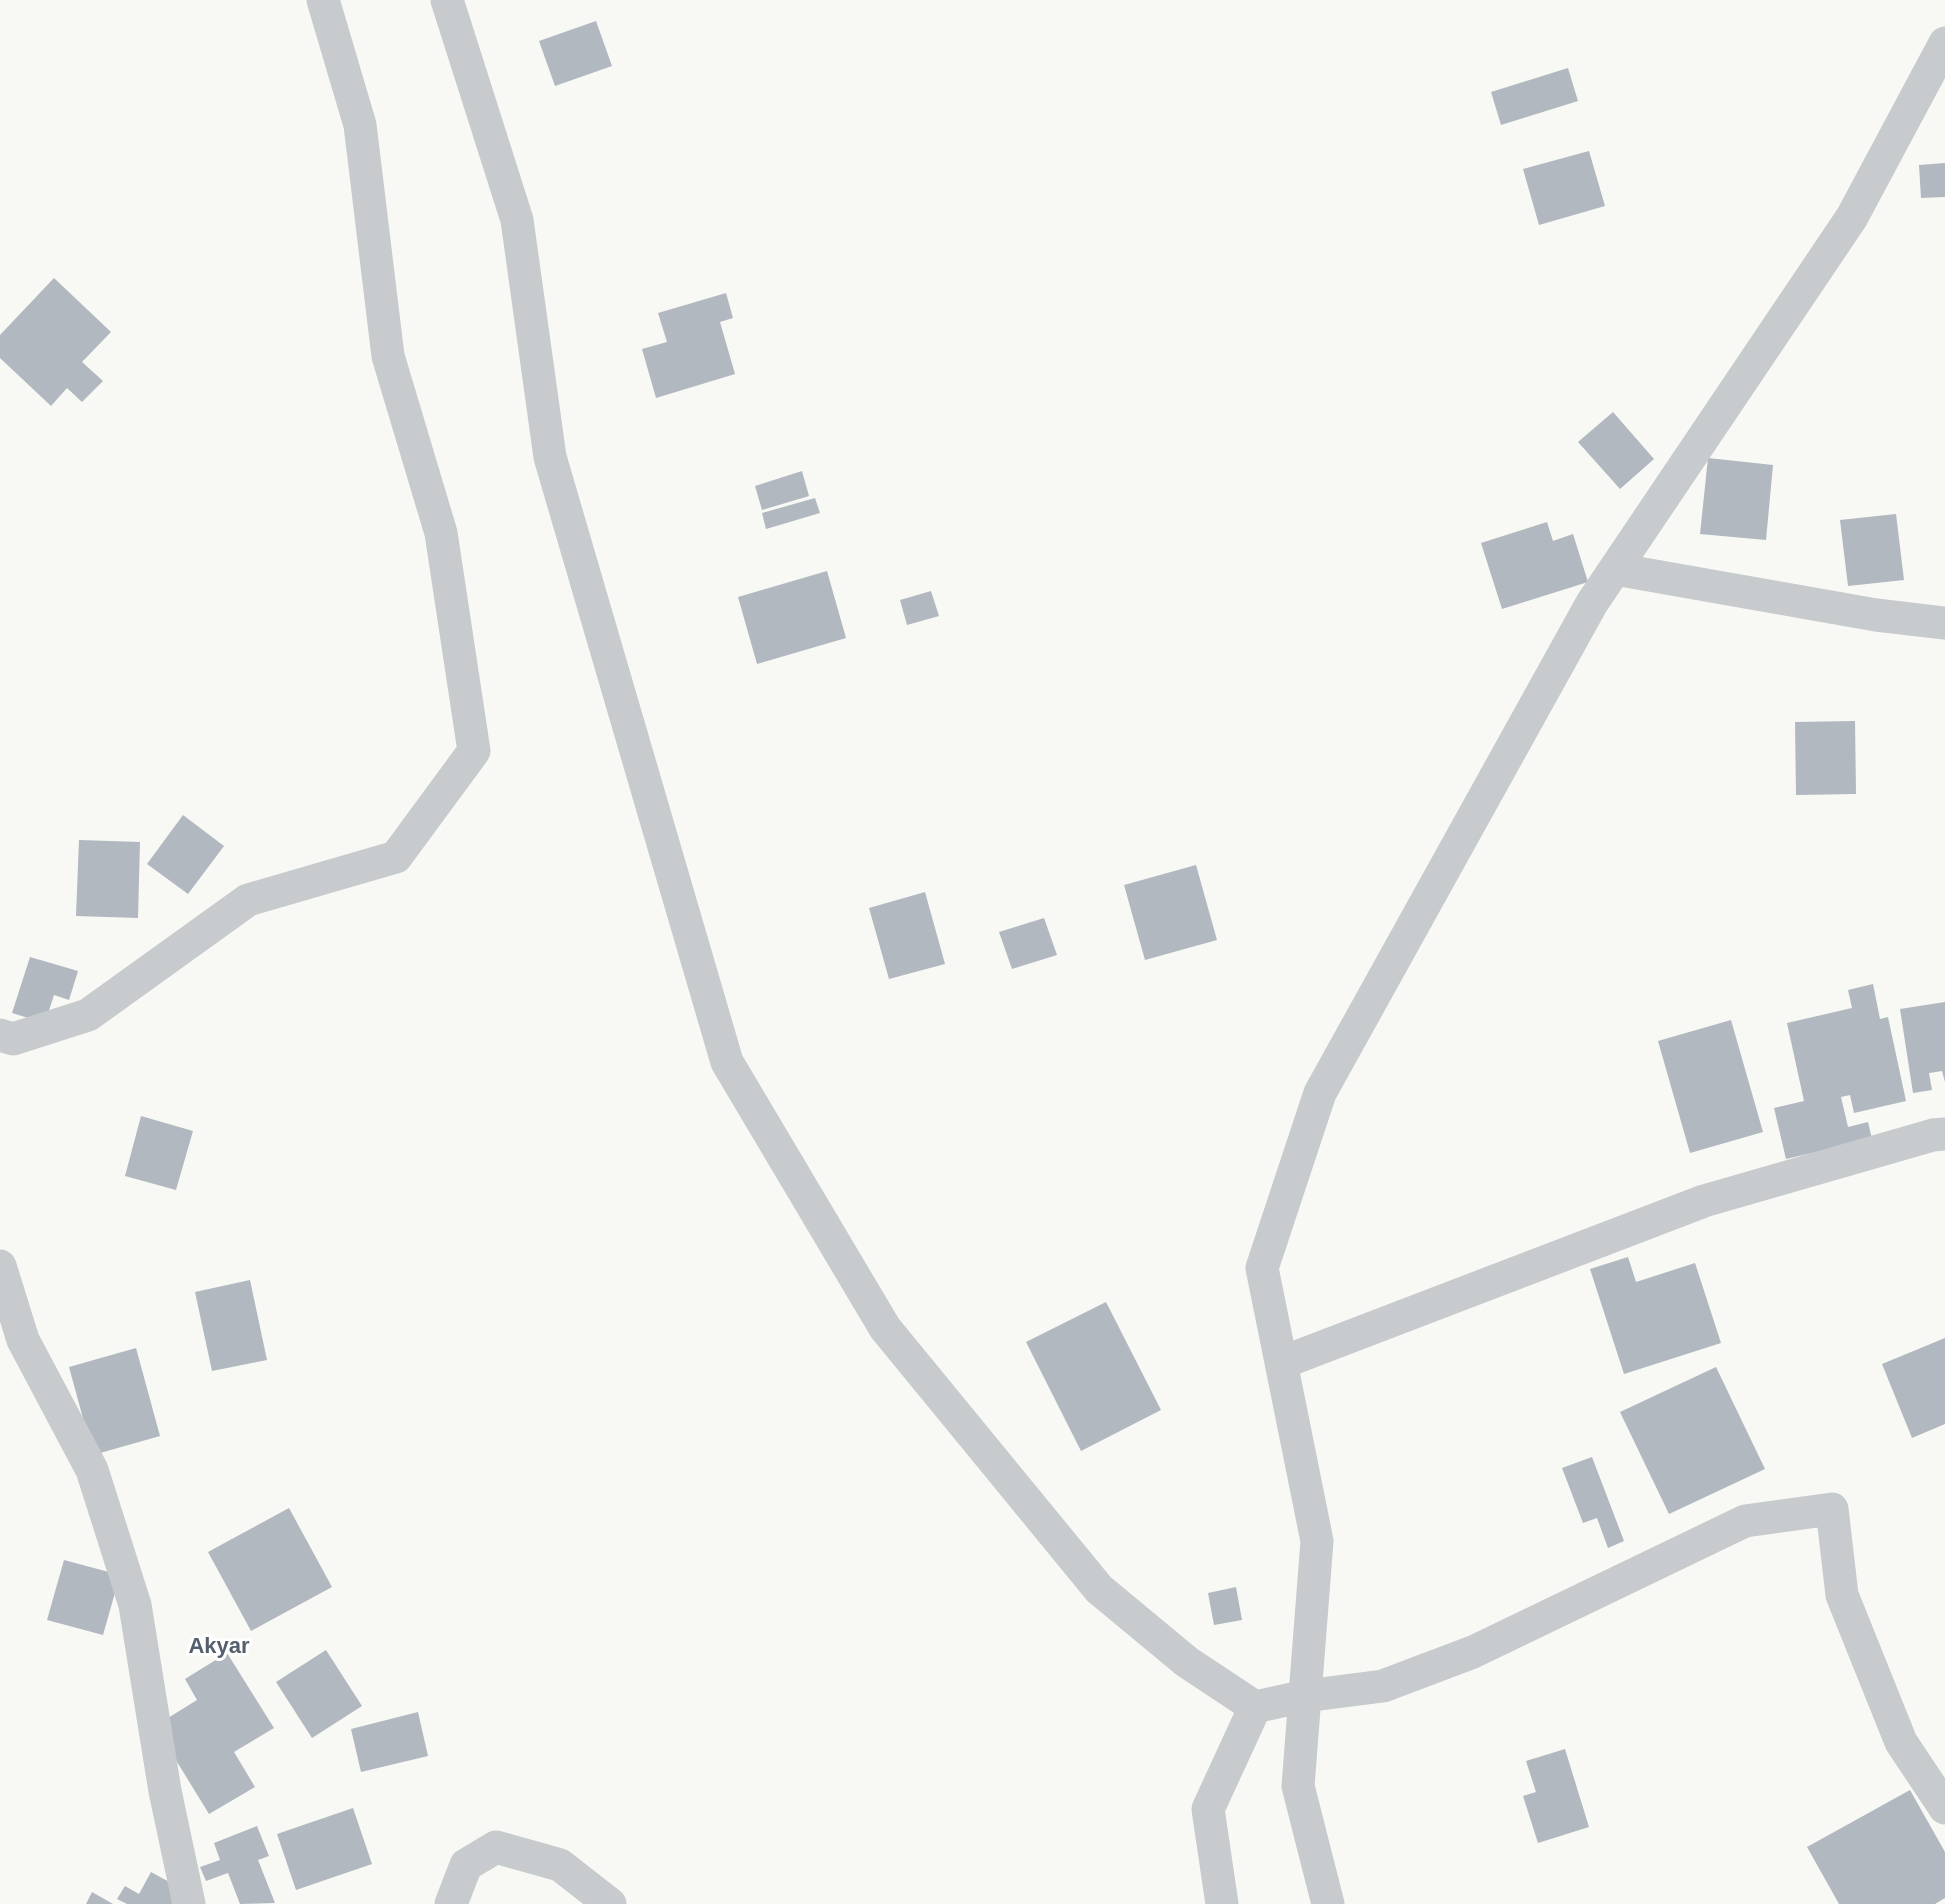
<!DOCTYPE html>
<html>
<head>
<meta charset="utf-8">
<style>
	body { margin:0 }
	canvas { display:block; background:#f8f8f4 }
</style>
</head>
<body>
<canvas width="1945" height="1904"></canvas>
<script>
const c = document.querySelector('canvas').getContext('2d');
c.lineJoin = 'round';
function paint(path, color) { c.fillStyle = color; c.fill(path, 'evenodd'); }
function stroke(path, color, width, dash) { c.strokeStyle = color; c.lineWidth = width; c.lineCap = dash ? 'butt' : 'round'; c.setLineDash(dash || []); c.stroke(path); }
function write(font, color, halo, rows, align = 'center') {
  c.font = font + ' Arial,sans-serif'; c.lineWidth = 6; c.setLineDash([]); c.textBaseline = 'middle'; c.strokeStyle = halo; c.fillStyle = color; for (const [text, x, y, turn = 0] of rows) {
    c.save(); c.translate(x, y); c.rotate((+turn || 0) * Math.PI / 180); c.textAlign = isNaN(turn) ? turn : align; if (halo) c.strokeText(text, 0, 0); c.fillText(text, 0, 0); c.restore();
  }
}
paint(new Path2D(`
	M596 21 612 66 555 86 539 41Z
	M1568 68 1578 101 1501 125 1491 92Z
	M1589 151 1605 206 1539 225 1523 169Z
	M1945 163V197L1921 198 1919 165Z
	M54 278 111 332 82 362 103 381 82 402 67 388 51 406 0 358V335Z
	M726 293 733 318 720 322 735 374 656 398 642 349 667 342 658 313Z
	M1613 412 1654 459 1620 489 1578 442Z
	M1708 458 1773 465 1766 540 1700 534Z
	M802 471 809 496 762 510 755 486Z
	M815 498 820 513 766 529 762 513Z
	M1896 514 1904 580 1848 586 1840 520Z
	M1547 522 1553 541 1573 534 1588 582 1502 609 1481 543Z
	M827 571 846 638 757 664 738 597Z
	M931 591 939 616 907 625 900 600Z
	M1855 721 1856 794 1796 795 1795 722Z
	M183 815 224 846 188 894 147 864Z
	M79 840 140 842 138 918 76 916Z
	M1196 865 1217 940 1145 960 1124 885Z
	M925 892 945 964 889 979 869 908Z
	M1044 918 1057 955 1012 969 999 932Z
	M30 957 78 971 69 1000 54 995 45 1023 12 1013Z
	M1873 984 1880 1019 1888 1017 1906 1101 1854 1113 1850 1095 1841 1097 1848 1127 1868 1122 1872 1139 1786 1159 1774 1108 1804 1101 1787 1023 1852 1008 1848 990Z
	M1945 1002V1082L1942 1071 1929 1073 1932 1090 1913 1093 1900 1009Z
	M1731 1020 1763 1132 1690 1153 1658 1041Z
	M141 1116 193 1131 176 1190 125 1176Z
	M1628 1257 1636 1282 1695 1263 1721 1343 1624 1374 1590 1269Z
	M250 1280 267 1360 212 1371 195 1292Z
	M1106 1302 1161 1410 1081 1451 1026 1342Z
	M1945 1338V1424L1912 1438 1882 1364Z
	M136 1348 160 1436 93 1455 69 1367Z
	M1716 1367 1765 1469 1669 1514 1620 1412Z
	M1592 1457 1624 1541 1608 1548 1597 1518 1583 1523 1562 1468Z
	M289 1508 332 1587 251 1631 208 1552Z
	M64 1560 120 1575 103 1635 47 1620Z
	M1236 1587 1242 1620 1214 1625 1208 1593Z
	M326 1650 362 1706 312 1738 276 1682Z
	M227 1653 274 1728 234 1752 255 1787 209 1814 155 1726 197 1700 185 1679Z
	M418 1712 428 1756 361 1772 351 1729Z
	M1565 1749 1589 1827 1538 1843 1523 1796 1536 1792 1526 1761Z
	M1910 1790 1945 1852V1898L1935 1904H1839L1807 1847Z
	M353 1808 372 1864 296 1890 277 1834Z
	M257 1826 269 1856 258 1860 275 1903 240 1904 228 1873 206 1881 200 1867 220 1860 214 1843Z
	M151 1872 184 1890 176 1904H127L117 1899 125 1886 139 1894Z
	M92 1892 113 1904H86Z`), '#b1b8bf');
stroke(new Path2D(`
	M447 0 517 220 550 457 727 1062 885 1328 1099 1589 1187 1662 1255 1707
	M1615 569 1876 615 1945 623
	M0 1035 13 1039 88 1015 248 900 396 857 474 751 441 533 388 356 360 125 323 0
	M0 1266 23 1340 92 1470 135 1605 165 1791 189 1904
	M1281 1363 1704 1201 1933 1135 1945 1134
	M451 1904 466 1865 496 1847 560 1865 610 1904
	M1222 1904 1208 1809 1255 1707 1305 1696 1383 1686 1473 1652 1745 1521 1832 1509 1842 1595 1901 1742 1945 1808
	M1328 1904 1298 1786 1317 1541 1262 1268 1320 1093 1592 603 1852 217 1945 43`), '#c7cbce', 33);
write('bold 22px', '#535f6c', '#fff', [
	["Akyar",219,1647]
]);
</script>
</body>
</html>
